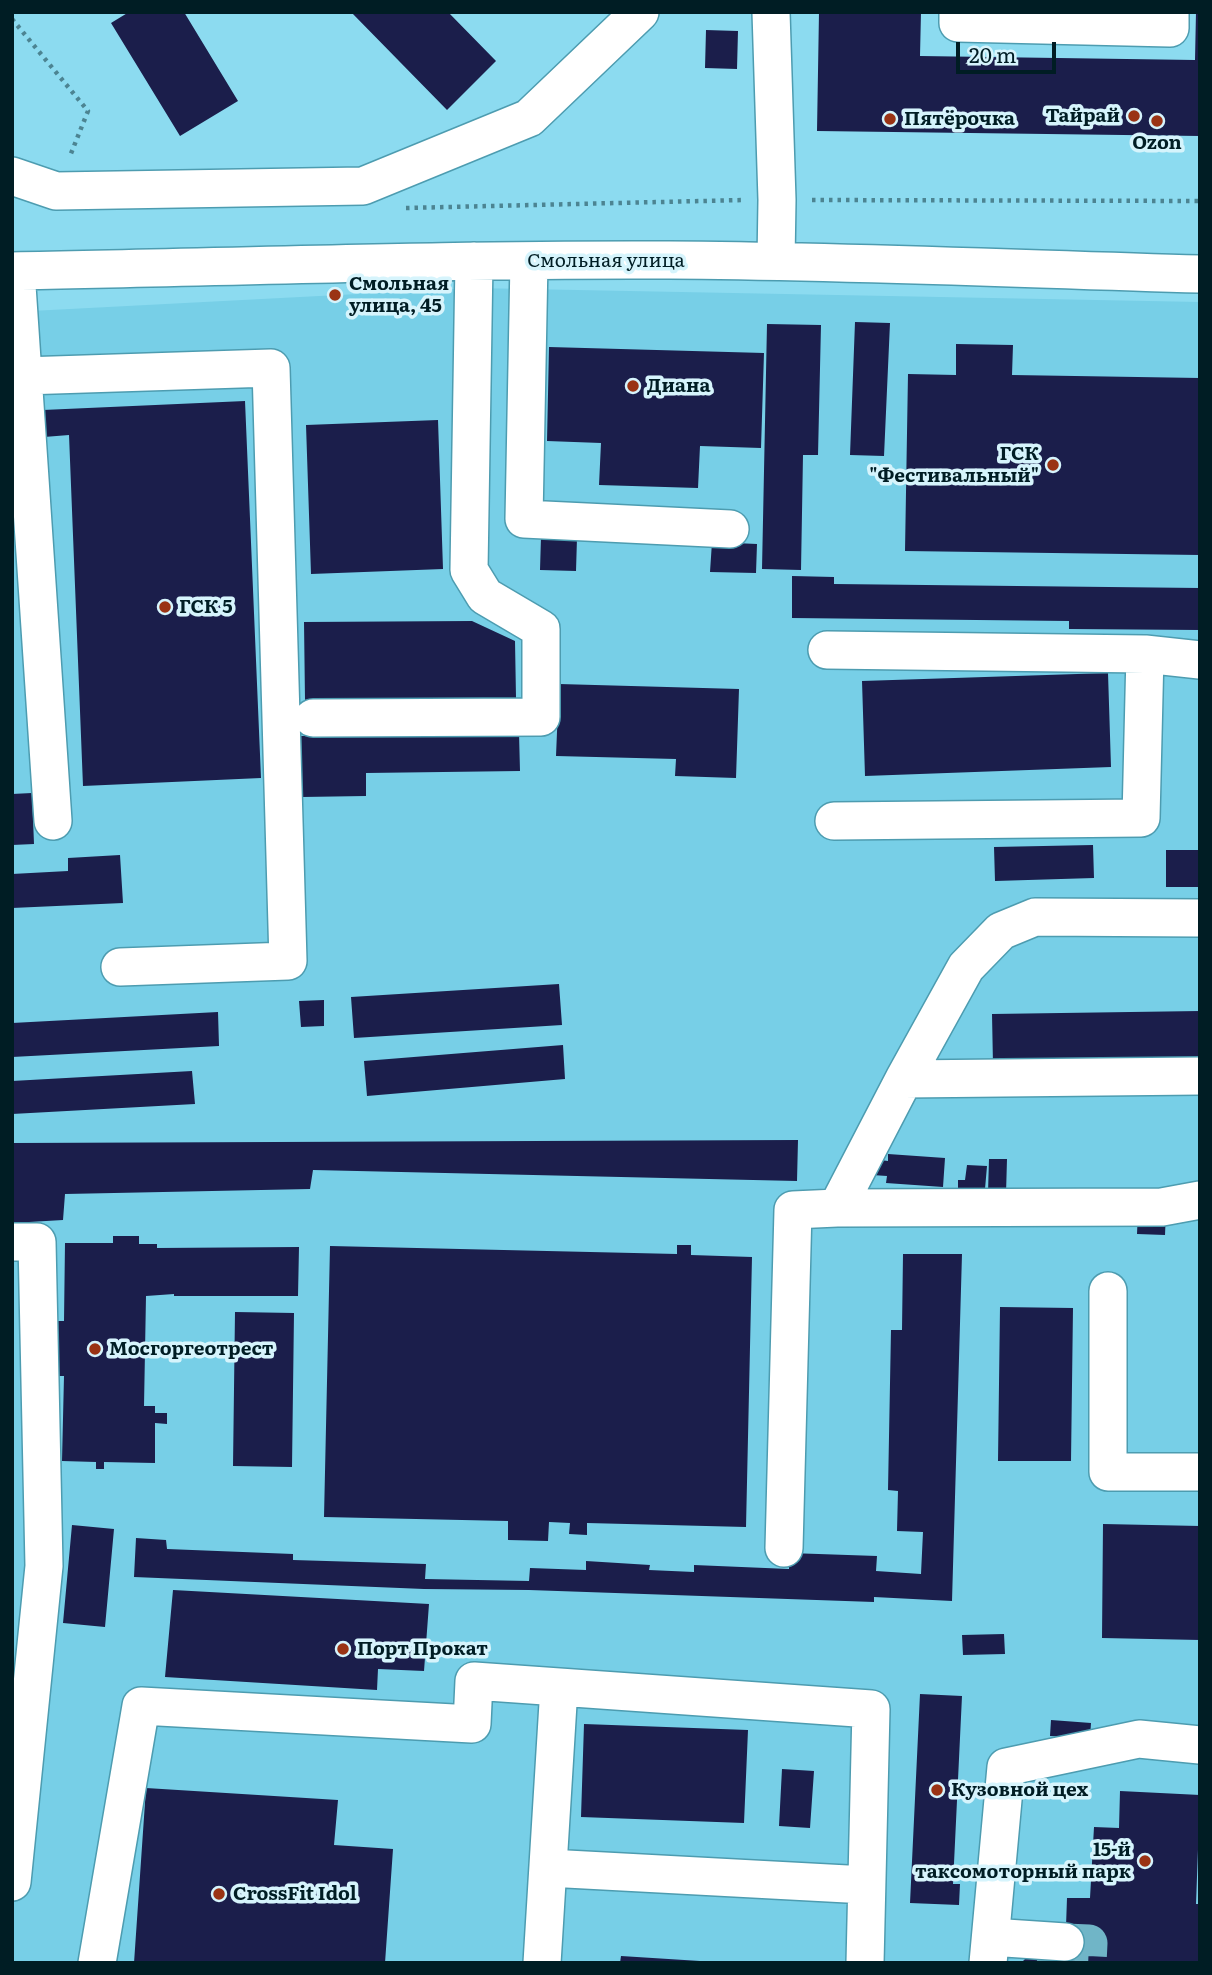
<!DOCTYPE html>
<html>
<head>
<meta charset="utf-8">
<style>
	body { margin:0 }
	#map { position:relative; width:1212px; height:1975px; overflow:hidden; background:#8cdbf0; font-family:Literata,serif }
	canvas { display:block }
	.frame { position:absolute; inset:0; border:14px solid #001d24; pointer-events:none }
	.scale { position:absolute; left:956px; top:42px; width:100px; height:32px; box-sizing:border-box; border:4px solid #001d24; border-top:0; padding-left:9px; font-size:21px; line-height:24px; white-space:nowrap; color:#001d24; -webkit-text-stroke:5px #d6f4fc; paint-order:stroke }
</style>
</head>
<body>
<div id="map">
<canvas width="1212" height="1975"></canvas>
<div class="frame"></div>
<div class="scale">20 m</div>
</div>
<script>
const c = document.querySelector('canvas').getContext('2d');
c.lineJoin = 'round';
function paint(path, color) { c.fillStyle = color; c.fill(path, 'evenodd'); }
function stroke(path, color, width, dash) { c.strokeStyle = color; c.lineWidth = width; c.lineCap = dash ? 'butt' : 'round'; c.setLineDash(dash || []); c.stroke(path); }
function write(font, color, halo, rows, align = 'center') {
  c.font = font + ' Literata,serif'; c.lineWidth = 7; c.setLineDash([]); c.textBaseline = 'middle'; c.strokeStyle = halo; c.fillStyle = color; for (const [text, x, y, turn = 0] of rows) {
    c.save(); c.translate(x, y); c.rotate((+turn || 0) * Math.PI / 180); c.textAlign = isNaN(turn) ? turn : align; if (halo) c.strokeText(text, 0, 0); c.fillText(text, 0, 0); c.restore();
  }
}
paint(new Path2D(`
	M473 288 1200 302V1963H12V312Z`), '#77cfe7');
paint(new Path2D(`
	M129 12H184L238 101 180 136 111 23Z
	M351 12H448L496 61 447 110Z
	M819 12H921L920 56 1195 60 1196 12H1200V136L817 131Z
	M706 30 738 31 737 69 705 68Z
	M855 322 890 323 884 456 850 455Z
	M767 324 821 325 818 455H803L801 570 762 569Z
	M956 344 1013 345 1012 375 1200 378V555L905 551 908 374 956 375Z
	M549 347 764 353 761 448 700 446 698 488 599 485 601 443 547 441Z
	M245 401 261 778 83 786 69 435 44 437 43 410Z
	M438 420 443 569 311 574 306 425Z
	M541 537 577 538 576 571 540 570Z
	M712 542 757 544 756 573 710 572Z
	M792 576 834 577V584L1200 588V630L1069 629V621L792 618Z
	M472 621 515 641 516 698 305 700 304 622Z
	M1108 673 1111 767 865 776 862 681Z
	M559 684 739 689 736 778 675 776 676 759 556 756Z
	M519 733 520 771 366 773V796L302 797 301 736Z
	M32 793 34 844 12 845V794Z
	M1093 845 1094 878 995 881 994 847Z
	M1166 850H1200V887H1166Z
	M120 855 123 903 12 908V874L68 871V858Z
	M559 984 562 1025 354 1038 351 997Z
	M324 1000V1026L301 1027 299 1001Z
	M1200 1011V1062L993 1065 992 1014Z
	M218 1012 219 1046 12 1057V1023Z
	M563 1045 565 1079 367 1096 364 1061Z
	M192 1071 195 1104 12 1114V1081Z
	M798 1140 797 1181 313 1170 310 1189 65 1194 63 1220 12 1223 14 1143Z
	M888 1154 945 1158 943 1187 886 1183 887 1176 872 1175 873 1159 888 1161Z
	M989 1159H1007L1006 1194 988 1193Z
	M967 1165 987 1166 985 1189 958 1188V1180H965Z
	M1138 1210 1166 1211 1165 1235 1137 1234Z
	M113 1236H139V1244H157V1248L299 1247 298 1296H174V1294L146 1296 144 1406H155V1413H167V1424L155 1423V1463L104 1462V1469H96V1462L62 1461 64 1376H45L46 1321H64L65 1243H113Z
	M677 1245H691V1255L752 1257 746 1527 587 1523V1535L569 1534 570 1523 549 1522 548 1541 508 1540V1521L324 1517 330 1246 677 1254Z
	M903 1254H962L952 1601 874 1597V1602L529 1590 424 1589 134 1577 136 1538 166 1540 167 1549 293 1554V1560L426 1564 425 1579 529 1581 530 1568 586 1570V1561L650 1565 649 1570 694 1572V1565L789 1569V1553L877 1556 876 1571 921 1574 923 1532 897 1531 898 1491 888 1490 891 1330H902Z
	M1000 1307 1073 1308 1071 1461H998Z
	M235 1312 294 1313 292 1467 233 1466Z
	M1103 1524 1200 1526V1640L1102 1638Z
	M72 1525 114 1529 105 1627 63 1623Z
	M173 1590 429 1604 424 1671 378 1669 377 1690 165 1677Z
	M1004 1634 1005 1654 963 1655 962 1635Z
	M920 1694 962 1696 953 1884H960L959 1905 910 1903Z
	M1051 1720 1091 1723 1090 1738 1050 1736Z
	M584 1724 748 1730 744 1823 581 1817Z
	M782 1769 814 1771 810 1828 779 1826Z
	M146 1788 338 1800 334 1845 393 1849 385 1963H134Z
	M1120 1791 1200 1795 1196 1904H1200V1963H1021L1026 1958 1065 1955 1067 1898H1090L1094 1827 1119 1828Z
	M621 1956 700 1961V1963H620Z`), '#1b1e4b');
stroke(new Path2D(`
	M1065 1942 1089 1943 1088 1963
	M1038 1963 1043 1961 1056 1963`), '#70b5c7', 37, [37, 18]);
const minor = new Path2D(`
	M771 12 777 200 776 261
	M958 12V23L1170 28V12
	M12 176 56 191 363 186 529 118 640 12
	M529 261 524 519 730 529
	M12 271C231 267 450 259 669 260 846 261 1023 269 1200 274
	M16 271 53 821
	M23 376 271 368 288 961 120 967
	M827 650 1145 654 1200 660
	M313 718 541 717V629L485 596 469 570 474 261
	M834 821 1141 818 1145 654
	M904 1079 1200 1076
	M837 1208 1162 1207 1200 1200
	M12 1242H37L44 1566 12 1882
	M1108 1291V1472H1200
	M784 1548 793 1210 837 1208 904 1079 966 967 1001 931 1035 917 1200 918
	M548 1868 866 1885
	M991 1937 1065 1942
	M97 1963 141 1706 472 1724 474 1681 871 1709 865 1963
	M542 1963 559 1687
	M988 1963 1006 1767 1139 1739 1200 1745`);
stroke(minor, '#4d9cb0', 40);
stroke(new Path2D(`
	M12 19 88 111 70 156
	M812 200 1200 201
	M406 208 744 200`), '#4c8492', 4.5, [3.5, 5]);
stroke(minor, '#fff', 37);
for (const [x, y, r, color] of [
	[1134,116,7,"#9a3314"],
	[890,119,7,"#9a3314"],
	[1157,121,7,"#9a3314"],
	[335,295,7,"#9a3314"],
	[633,386,7,"#9a3314"],
	[1053,465,7,"#9a3314"],
	[165,607,7,"#9a3314"],
	[95,1349,7,"#9a3314"],
	[343,1649,7,"#9a3314"],
	[937,1790,7,"#9a3314"],
	[1145,1861,7,"#9a3314"],
	[219,1894,7,"#9a3314"]
]) { const dot = new Path2D(); dot.arc(x, y, r, 0, 2 * Math.PI); c.fillStyle = color; c.fill(dot); stroke(dot, '#d6f4fc', 2.5); }
write('bold 19px', '#001d24', '#d6f4fc', [
	["Тайрай",1120,116,"right"],
	["Пятёрочка",904,119],
	["Ozon",1157,143,"center"],
	["Смольная",349,284],
	["улица, 45",349,306],
	["Диана",647,386],
	["ГСК",1039,454,"right"],
	["\"Фестивальный\"",1039,476,"right"],
	["ГСК 5",179,607],
	["Мосгоргеотрест",109,1349],
	["Порт Прокат",357,1649],
	["Кузовной цех",951,1790],
	["15-й",1131,1850,"right"],
	["таксомоторный парк",1131,1872,"right"],
	["CrossFit Idol",233,1894]
], 'left');
write('19px', '#001d24', '#d6f4fc', [
	["Смольная улица",606,261]
]);
</script>
</body>
</html>
